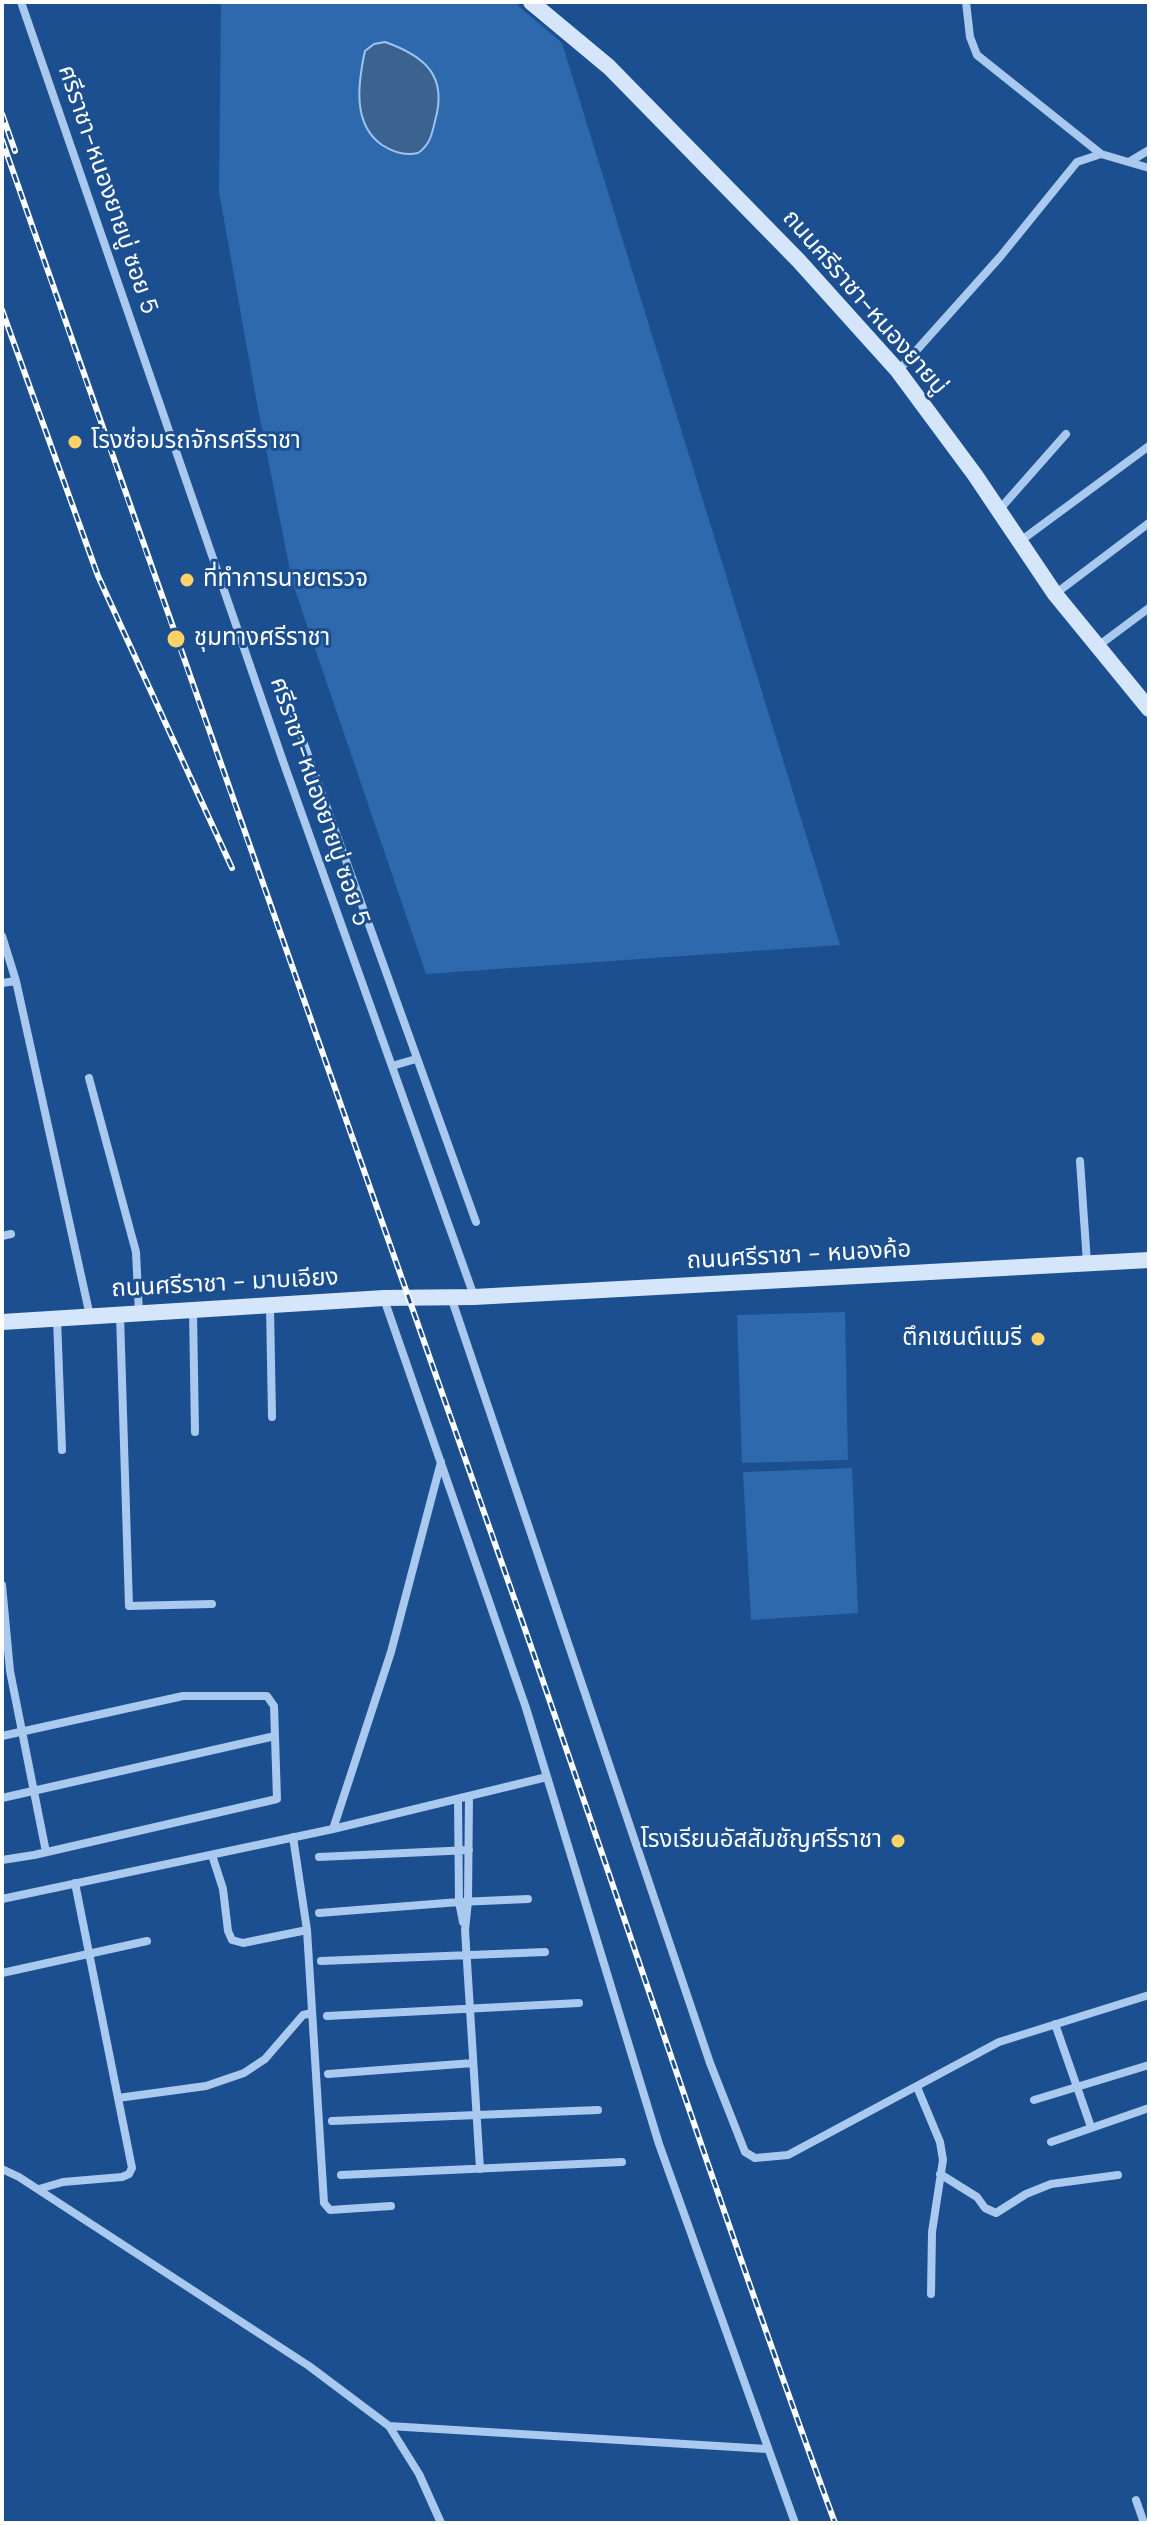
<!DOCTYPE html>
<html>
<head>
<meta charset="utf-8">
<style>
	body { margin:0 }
	#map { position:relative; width:1151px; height:2525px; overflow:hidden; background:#1b4f8f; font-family:"DM Sans",sans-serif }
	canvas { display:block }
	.frame { position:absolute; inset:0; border:4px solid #fff; pointer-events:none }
</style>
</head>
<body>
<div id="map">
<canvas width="1151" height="2525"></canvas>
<div class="frame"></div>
</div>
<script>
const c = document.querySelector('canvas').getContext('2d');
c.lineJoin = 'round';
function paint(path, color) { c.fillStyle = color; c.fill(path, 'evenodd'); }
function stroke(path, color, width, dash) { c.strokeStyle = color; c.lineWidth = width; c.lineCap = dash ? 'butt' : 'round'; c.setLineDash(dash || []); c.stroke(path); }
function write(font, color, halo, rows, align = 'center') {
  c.font = font + ' "DM Sans","Noto Sans Thai",sans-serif'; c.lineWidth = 6; c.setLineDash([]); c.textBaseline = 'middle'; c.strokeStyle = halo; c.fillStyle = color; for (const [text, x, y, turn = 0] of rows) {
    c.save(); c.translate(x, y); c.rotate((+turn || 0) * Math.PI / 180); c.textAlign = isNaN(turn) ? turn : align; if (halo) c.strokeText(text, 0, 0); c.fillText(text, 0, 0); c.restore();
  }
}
paint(new Path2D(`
	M221 2H514L562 43 840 945 426 974 292 581 256 398 219 192Z
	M845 1312 848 1460 742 1463 737 1315Z
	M852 1468 858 1613 751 1620 743 1472Z`), '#2e69ad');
const water = new Path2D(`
	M385 42C425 56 448 76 435 121 432 134 430 145 418 153 406 156 393 152 382 145 352 124 358 83 365 51L374 44Z`);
paint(water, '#3c6290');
stroke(water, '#9cc4f0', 2);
stroke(new Path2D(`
	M21 2 284 764 474 1296
	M966 2 970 37 977 55 1101 154
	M1129 162 1149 150
	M898 371 1000 257 1077 162 1101 154 1149 168
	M999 510 1066 434
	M1019 542 1149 446
	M1055 594 1149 523
	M1098 646 1149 608
	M290 705 476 1222
	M2 936 16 981 90 1316
	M2 983 16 981
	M392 1066 416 1059
	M89 1078 136 1252 139 1313
	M1080 1161 1087 1263
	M2 1236 11 1234
	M451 1297 710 2063 745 2152 755 2158 788 2155 999 2042 1149 1995
	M384 1299 526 1708 659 2144 795 2523
	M270 1306 272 1417
	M193 1311 195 1432
	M120 1315 129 1606 212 1604
	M57 1319 62 1450
	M2 1585 10 1671 46 1852
	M2 1736 183 1696H267L274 1706 277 1799 34 1855 2 1860
	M469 1796 468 1901 465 1930 480 2169
	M2 1798 275 1736
	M458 1799 459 1902 463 1922
	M333 1829 391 1652 441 1462
	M293 1837 307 1930 324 2203 330 2210 391 2206
	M212 1855 223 1889 228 1931 232 1940 243 1943 307 1930
	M319 1857 469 1850
	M2 1899 333 1829 547 1777
	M319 1913 459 1902 528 1899
	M321 1961 545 1952
	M2 1973 147 1941
	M327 2016 579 2003
	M1055 2024 1091 2127
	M328 2074 473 2063
	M917 2087 940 2142 943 2160 932 2232 931 2294
	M118 2098 206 2086 244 2073 265 2059 303 2015 312 2013
	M1034 2100 1149 2065
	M332 2121 598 2110
	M1051 2142 1149 2108
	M2 2169 19 2177 309 2366 389 2426 419 2474 441 2523
	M940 2174 977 2197 985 2208 996 2213 1026 2194 1051 2184 1118 2175
	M341 2175 622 2162
	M39 2189 63 2182 122 2177 129 2174 132 2168 75 1883
	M389 2426 767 2449
	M1136 2500 1144 2523`), '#a9c9ee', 8);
stroke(new Path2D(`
	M531 2 609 67 799 261 898 371 975 475 1055 594 1149 709
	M2 1322 384 1298 474 1297 1149 1260`), '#d6e6fa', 16);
const rail = new Path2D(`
	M2 114 15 151
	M2 140C173 631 347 1121 519 1612 625 1916 724 2221 835 2523
	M2 310 98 576 232 868`);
stroke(rail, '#fff', 6);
stroke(rail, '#1b4f8f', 3, [9]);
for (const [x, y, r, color] of [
	[75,442,8,"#ffd166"],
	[187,580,8,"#ffd166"],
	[176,639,10,"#ffd166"],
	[1038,1339,8,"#ffd166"],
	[898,1841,8,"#ffd166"]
]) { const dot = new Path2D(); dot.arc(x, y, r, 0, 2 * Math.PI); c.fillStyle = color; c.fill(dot); stroke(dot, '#1b4f8f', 3); }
write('24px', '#fff', '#1b4f8f', [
	["ศรีราชา-หนองยายบู่ ซอย 5",107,190,71],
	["ถนนศรีราชา-หนองยายบู่",864,303,49],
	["ศรีราชา-หนองยายบู่ ซอย 5",319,802,71],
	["ถนนศรีราชา - หนองค้อ",799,1256,-3],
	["ถนนศรีราชา - มาบเอียง",225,1284,-3]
]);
write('24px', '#fff', '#1b4f8f', [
	["โรงซ่อมรถจักรศรีราชา",91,442],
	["ที่ทำการนายตรวจ",203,580],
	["ชุมทางศรีราชา",194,639],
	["ตึกเซนต์แมรี",1022,1339,"right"],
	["โรงเรียนอัสสัมชัญศรีราชา",882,1841,"right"]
], 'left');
</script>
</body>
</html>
